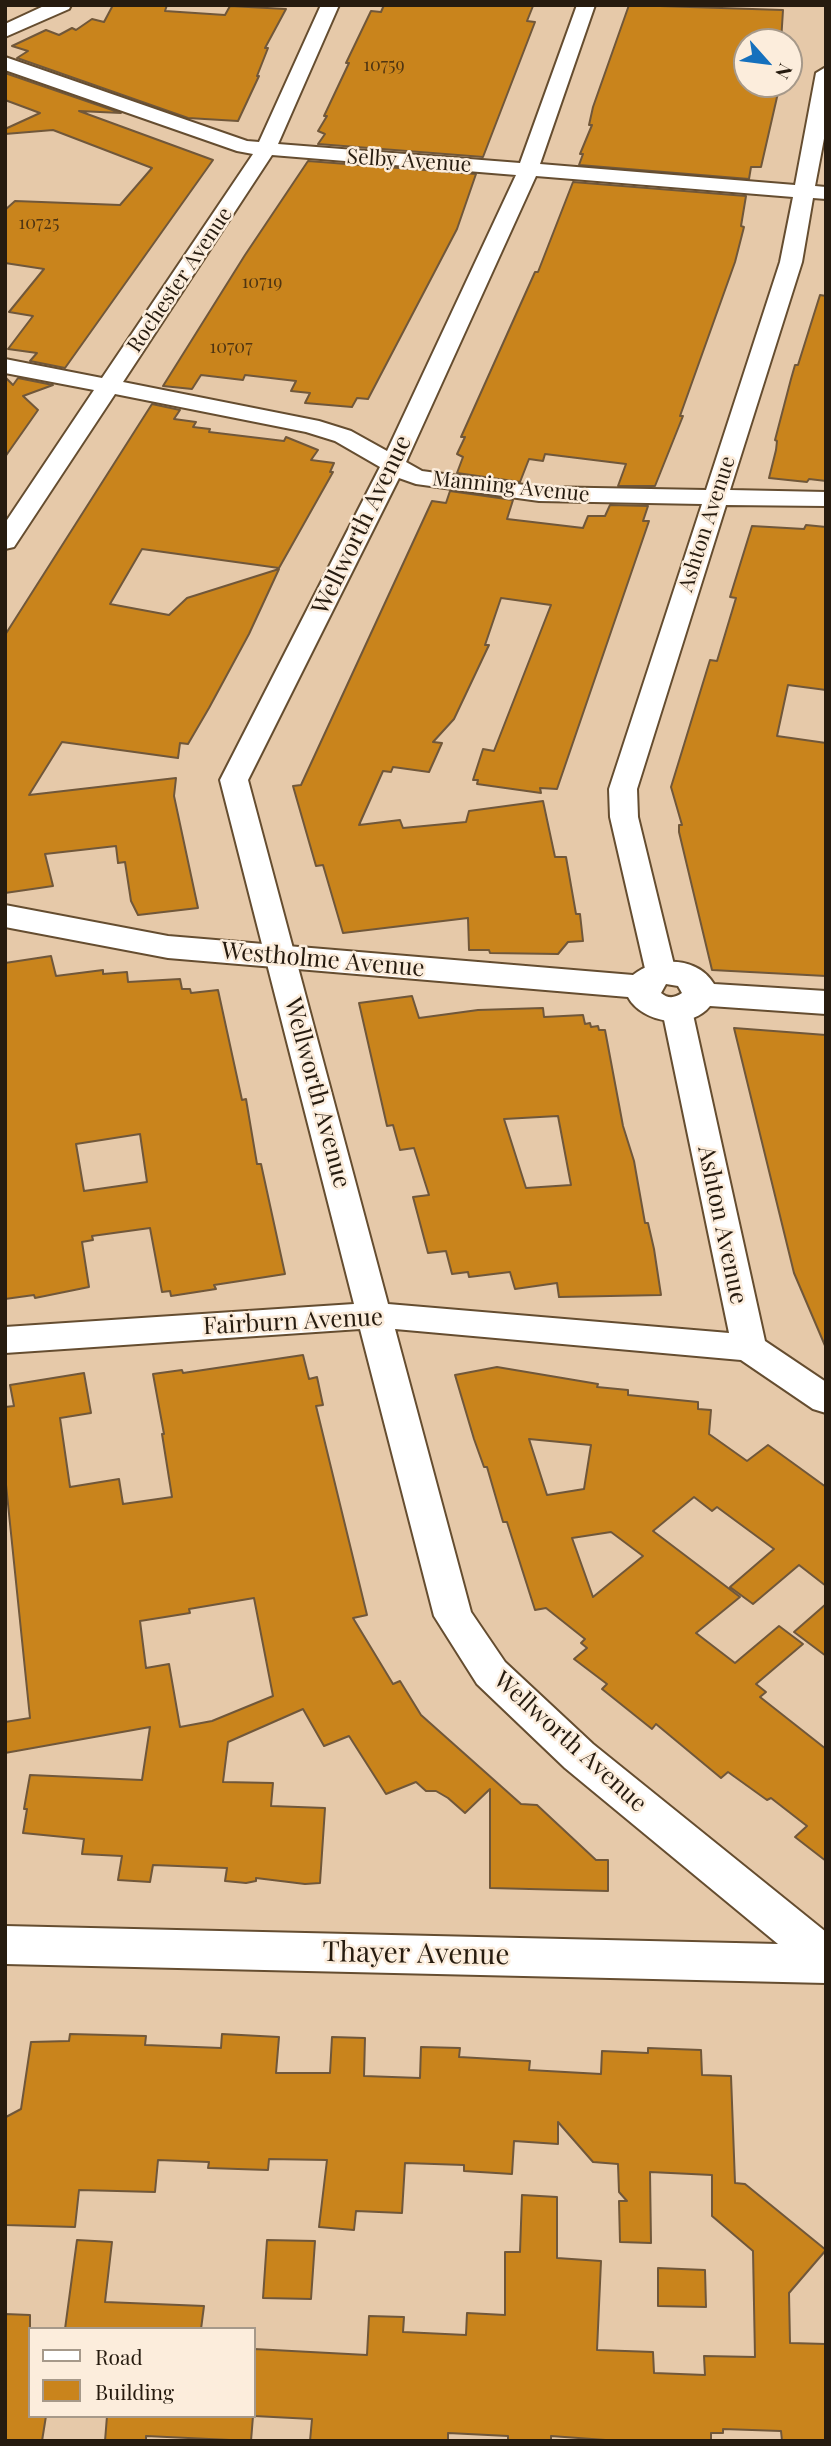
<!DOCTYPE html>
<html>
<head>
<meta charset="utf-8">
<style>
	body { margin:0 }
	#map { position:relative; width:831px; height:2446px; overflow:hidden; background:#e6c9a9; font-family:"Playfair Display",serif }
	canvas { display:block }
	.frame { position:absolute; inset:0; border:7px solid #261b0f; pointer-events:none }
	.legend { position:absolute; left:28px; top:2327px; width:228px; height:91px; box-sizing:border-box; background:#fceddc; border:2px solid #a6998a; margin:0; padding:9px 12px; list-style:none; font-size:21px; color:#261b0f }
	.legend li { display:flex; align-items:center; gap:14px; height:35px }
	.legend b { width:35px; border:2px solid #a6998a }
	.north { position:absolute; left:733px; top:28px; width:70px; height:70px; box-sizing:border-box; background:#fceddc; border:2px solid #a6998a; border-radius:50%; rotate:118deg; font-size:19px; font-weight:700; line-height:28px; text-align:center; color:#261b0f }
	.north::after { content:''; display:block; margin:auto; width:24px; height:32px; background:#1570bd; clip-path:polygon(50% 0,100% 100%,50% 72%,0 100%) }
</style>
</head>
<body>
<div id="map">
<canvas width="831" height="2446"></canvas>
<div class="frame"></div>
<ul class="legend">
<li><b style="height:9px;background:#fff"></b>Road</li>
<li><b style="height:19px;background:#c9841c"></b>Building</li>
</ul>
<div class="north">N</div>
</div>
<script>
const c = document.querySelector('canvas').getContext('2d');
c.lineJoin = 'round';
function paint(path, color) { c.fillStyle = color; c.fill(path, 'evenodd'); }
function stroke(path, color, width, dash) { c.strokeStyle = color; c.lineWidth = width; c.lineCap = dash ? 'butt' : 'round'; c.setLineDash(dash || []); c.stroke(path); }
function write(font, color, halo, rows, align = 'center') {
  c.font = font + ' "Playfair Display",serif'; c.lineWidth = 5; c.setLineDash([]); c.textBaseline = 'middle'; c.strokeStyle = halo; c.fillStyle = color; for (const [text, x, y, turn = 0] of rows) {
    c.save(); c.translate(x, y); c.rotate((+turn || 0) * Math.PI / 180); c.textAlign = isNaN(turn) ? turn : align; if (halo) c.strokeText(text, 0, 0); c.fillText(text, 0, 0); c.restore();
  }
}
const building = new Path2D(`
	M113 5H167L165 11 225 15 230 6 286 9 265 48H268L257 76H259L238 121 188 118 17 58 28 51 12 46 46 30 59 35 72 28 76 30 92 19 104 22Z
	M384 5 533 6 527 21 535 22 483 157 318 144 325 134 318 131 327 116H324L349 63H346L371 11 381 12Z
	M629 5 783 10 781 42H747V84H780L761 167H751L749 179 579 165 583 154H580L592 125H589L593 107Z
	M5 73 121 113 79 111 213 160 65 368 30 361 37 353 8 349 33 316 9 312 44 269 5 263V210L15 201 120 205 152 168 53 130 5 134V129L40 113 5 100Z
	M308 161 476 174 457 229 368 399 357 398 352 407 305 403 310 393 291 391 296 381 245 375 243 380 201 375 192 389 163 386 245 255Z
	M573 182 746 196 741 226 744 227 735 262 680 416H683L655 486H618L626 464 545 454 543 461 529 459 520 482 457 473 463 457 457 454 465 437H461L535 272H538Z
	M820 295 826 296V481L809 479 807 482 769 478 776 450 777 441 775 440 791 379 795 365H798Z
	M5 377 13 385 18 378 53 385 23 396 38 410 5 457Z
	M152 404 180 410 174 419 196 422 193 427 210 429 209 432 284 441 286 437 318 450 311 460 334 463 330 472H333L279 568 142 549 110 604 169 615 187 598 279 569 249 634 209 708 188 744 180 743 178 758 62 742 29 795 176 778 174 796 198 908 138 915 131 901 125 862 118 863 116 846 45 854 53 886 5 893V635Z
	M450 491 513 500 507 519 583 528 588 516H605L610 505 648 506 643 521H649L557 789 540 788 541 793 477 784 478 780H473L483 749 494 751 551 605 501 598 485 645H489L454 719 433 742 442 743 429 772 393 767 391 772 383 771 359 825 400 820 403 828 466 822 469 811 543 801 555 857H566L576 914H580L583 941 568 942 558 954 490 953 489 950H469L468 918 343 933 323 865 316 866 293 786 301 785 432 501 446 503Z
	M806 525 826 527V690L788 685 777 736 826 743V976L712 970 679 832V825H682L671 787 710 660 717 661 736 598 730 597 752 526 804 529Z
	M51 956 56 976 103 970V974L127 972 128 982 180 979 182 989H190L191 993 218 990 242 1100 246 1099 257 1164H261L285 1274 214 1285 216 1289 171 1296 170 1291 162 1292 150 1228 92 1236 93 1240 82 1242 89 1287 35 1298 34 1295 5 1299V963ZM140 1134 147 1182 84 1191 76 1144Z
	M412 996 419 1018 478 1010 543 1008 544 1017 583 1015 585 1024 590 1023 591 1027 598 1026 599 1030H605L623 1126 634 1161 645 1223H648L654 1249 661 1295 559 1297 557 1283 515 1289 510 1272 469 1277 468 1272 452 1274 446 1251 428 1253 413 1197 429 1195 414 1148 400 1150 393 1125 387 1126 359 1003ZM558 1116 571 1185 526 1188 504 1119Z
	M734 1028 826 1035V1348L794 1273Z
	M303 1355 309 1379 317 1377 323 1405 316 1406 367 1615 353 1618 393 1684 400 1681 421 1715 521 1804 537 1805 596 1860H608V1891L490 1888V1789L465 1813 448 1798 436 1791H426L416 1782 386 1794 349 1736 324 1746 303 1709 228 1742 223 1782 273 1783 271 1806 325 1808 320 1883 305 1884 256 1878V1881L246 1883 225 1881 227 1868 153 1865 150 1882 118 1880 122 1856 82 1854 84 1839 23 1833 27 1809H24L30 1775 142 1780 150 1727 5 1753V1722L30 1718 5 1475V1407L14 1406 10 1385 84 1373 91 1413 60 1418 70 1487 119 1479 123 1504 172 1497 162 1434H164L153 1374 182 1370 183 1373ZM254 1598 273 1696 212 1721 180 1727 169 1664 146 1668 140 1621 190 1613 189 1609Z
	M497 1367 598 1384 597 1387 628 1390V1395L698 1402V1409L711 1410 709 1434 747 1461 768 1445 826 1487V1586L799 1565 753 1604 730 1587 774 1549 717 1507 712 1511 694 1497 653 1531 740 1597 696 1633 735 1663 779 1626 803 1644 756 1684 766 1692 760 1697 826 1749V1861L795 1837 807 1826 771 1798 767 1800 728 1772 721 1778 656 1724 652 1729 602 1689 607 1684 574 1659 587 1648 581 1643 585 1639 546 1608 535 1610 507 1522H503L487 1467H484L474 1439 455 1375ZM529 1439 591 1445 584 1489 547 1495ZM611 1532 643 1556 593 1597 572 1538Z
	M826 1604V1656L794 1632Z
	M70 2034 146 2036 145 2045 221 2048 222 2034 279 2037 276 2073H330L332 2037 365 2038 364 2076 420 2078 421 2047 460 2048 459 2057 530 2061 529 2070 601 2074 602 2051 648 2053V2048L701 2050 702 2075 731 2076 735 2183 745 2184 826 2250 789 2293 790 2343 826 2344V2441H782L781 2431 723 2429V2433H711V2441H619L551 2436V2441H508V2436L448 2433V2441H310L312 2419 254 2416V2349L367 2355 369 2316 404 2317 403 2332 466 2335 467 2313 505 2315V2252H520L522 2195 557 2197V2258L601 2261 597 2350 653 2352 654 2373 705 2375 704 2356 755 2357 753 2251 712 2216V2175L650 2172 651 2243 620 2242 619 2201H627L619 2192 618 2164 593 2162 558 2122V2144L514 2141 512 2174 464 2171V2165L405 2163 402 2213 356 2211 354 2230 319 2227 327 2160 269 2159 268 2170 208 2168 209 2162 158 2160 155 2192 79 2190 75 2227 5 2225V2124L6 2117 21 2109 31 2042 69 2041Z
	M77 2240 112 2242 105 2302 204 2306 201 2329H65Z
	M267 2240 315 2241 311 2299 263 2298Z
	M658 2268 705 2270 706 2307 658 2306Z
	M5 2314 30 2315V2416H46L42 2441H5Z
	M107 2416H253L251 2441 146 2436V2441H105Z`);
paint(building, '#c9841c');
stroke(building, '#70573a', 2);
const street = new Path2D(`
	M46 5H71L69 9 5 37V24Z
	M321 5H339L278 144 520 163 577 5H595L540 164 795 185 816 73 826 67V128L815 186 826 187V199L813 198 802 262 730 490 826 492V506L726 505 637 789 638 817 676 973 672 980 661 983 650 980 646 973 610 817 609 789 702 504 539 501 416 484 399 478 248 780 388 1304 729 1333 662 1010 666 1003 677 1000 688 1003 692 1010 765 1341 826 1382V1413L813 1409 741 1360 395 1329 471 1612 505 1662 593 1744 826 1932V1983L5 1964V1926L778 1944 565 1768 477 1684 434 1616 360 1329 5 1353V1327L354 1304 220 780 380 467 335 441 306 432 115 394 14 547 5 549V523L94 390 5 373V359L102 378 253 154 237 151 5 70V57L247 141 259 142ZM272 155 516 175 387 451 351 431 319 421 123 382ZM536 176 793 197 780 262 706 490 539 487 422 471 406 462Z`);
const secondary = new Path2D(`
	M5 905 168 936 633 975C657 956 697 956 714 984L826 991V1014L710 1006C690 1031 642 1023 628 997L168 958 5 927ZM666 984 678 986 682 993C675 998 668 999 661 993Z`);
stroke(street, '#654d30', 4);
stroke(secondary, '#654d30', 4);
paint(street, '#fff');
paint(secondary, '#fff');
write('18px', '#4f3512', null, [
	["10759",384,65],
	["10725",39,223],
	["10719",262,282],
	["10707",231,347]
]);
write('21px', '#261b0f', '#fceddc', [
	["Selby Avenue",409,161,4],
	["Rochester Avenue",180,280,-56],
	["Manning Avenue",511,487,6],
	["Ashton Avenue",707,524,-72]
]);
write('24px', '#261b0f', '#fceddc', [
	["Wellworth Avenue",362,525,-64],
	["Westholme Avenue",323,960,5],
	["Wellworth Avenue",317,1093,75],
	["Ashton Avenue",722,1225,78],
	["Fairburn Avenue",293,1322,-3],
	["Wellworth Avenue",570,1742,42]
]);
write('28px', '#261b0f', '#fceddc', [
	["Thayer Avenue",416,1954,1]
]);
</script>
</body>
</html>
